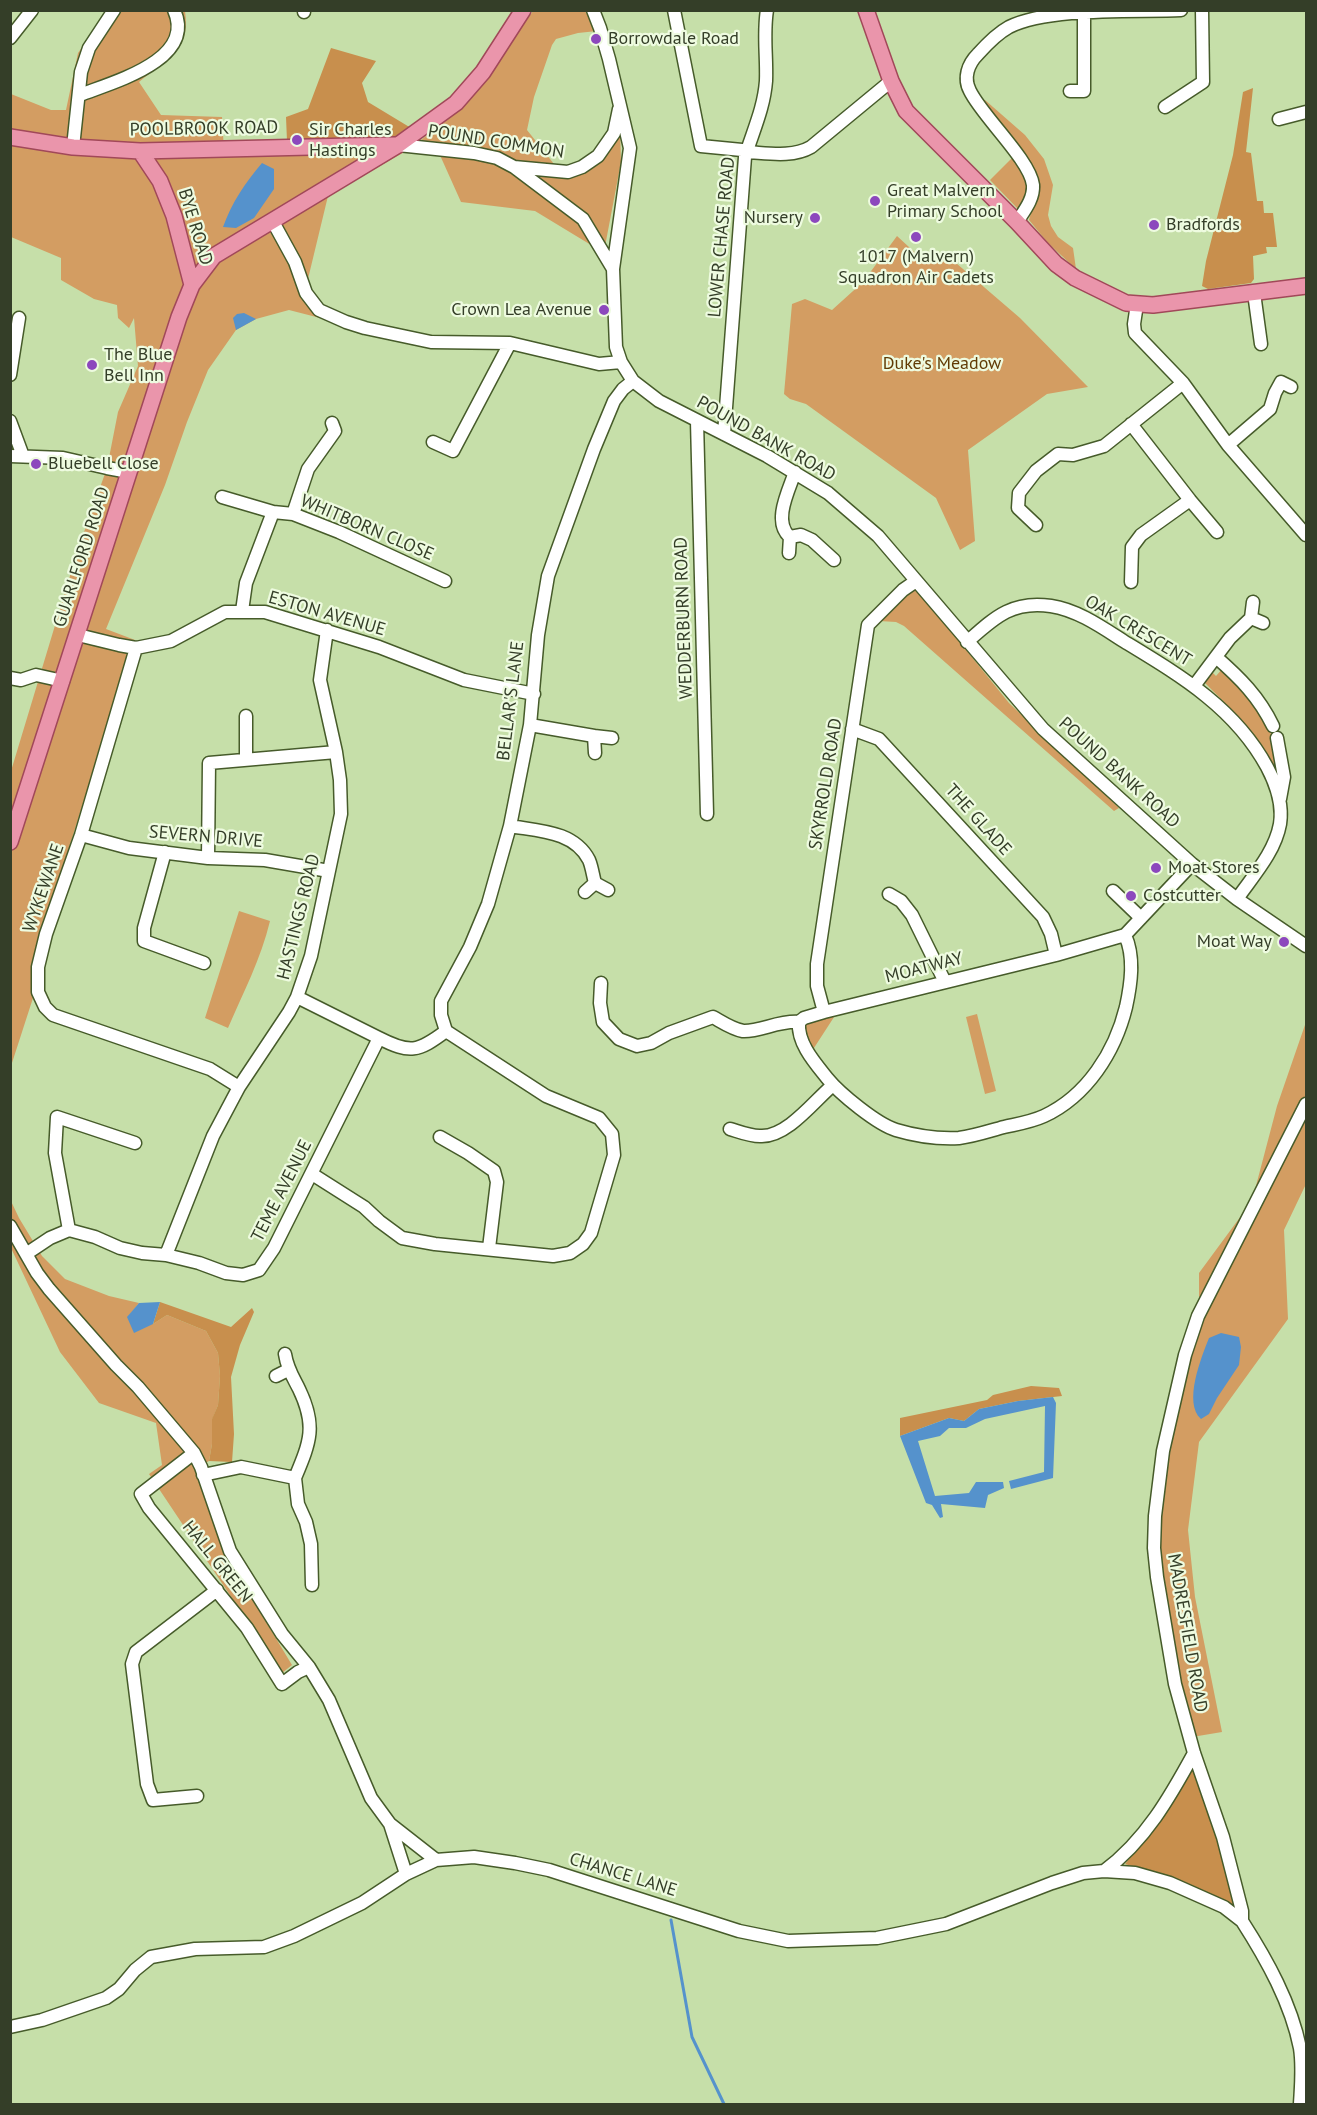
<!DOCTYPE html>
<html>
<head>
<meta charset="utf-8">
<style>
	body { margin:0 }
	#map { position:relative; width:1317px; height:2115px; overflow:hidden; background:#c6dfa9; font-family:"PT Sans",sans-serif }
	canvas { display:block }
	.frame { position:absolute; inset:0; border:12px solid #343e28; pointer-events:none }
</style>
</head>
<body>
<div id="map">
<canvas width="1317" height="2115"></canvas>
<div class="frame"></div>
</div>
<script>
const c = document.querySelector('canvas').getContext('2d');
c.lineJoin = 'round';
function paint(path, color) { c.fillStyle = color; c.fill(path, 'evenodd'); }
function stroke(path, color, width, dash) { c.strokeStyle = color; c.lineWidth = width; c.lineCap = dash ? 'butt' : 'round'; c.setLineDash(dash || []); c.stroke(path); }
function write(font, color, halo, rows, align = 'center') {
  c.font = font + ' "PT Sans",sans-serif'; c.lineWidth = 4.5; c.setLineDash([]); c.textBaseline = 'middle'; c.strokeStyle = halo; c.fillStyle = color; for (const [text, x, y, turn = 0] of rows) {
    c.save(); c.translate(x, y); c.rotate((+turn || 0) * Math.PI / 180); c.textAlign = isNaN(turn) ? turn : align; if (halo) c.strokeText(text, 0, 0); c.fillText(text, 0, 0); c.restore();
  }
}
paint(new Path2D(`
	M107 11H185C191 51 167 59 139 82L161 115 222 117 224 151 419 142 475 94 533 11H585L597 31 578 33 556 39 552 45 534 97 527 130 554 164 578 173C601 160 610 154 620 129L621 162 603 257 591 245 535 211 461 202 439 153 406 151 328 196 307 283 328 320 289 310 256 319 236 330 208 370 187 422 165 485 106 629 135 640 32 964 33 998 11 1066V771L79 546 107 468 118 412 138 366 134 318 129 328 118 318 117 305 94 299 61 280V258L11 237V94L51 110H66L78 53Z
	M985 100 1025 135 1044 159 1053 185 1048 215 1051 226 1058 237 1073 248 1076 269 1048 243 1029 220C1031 211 1039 192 1038 183 1037 162 996 119 982 102Z
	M1014 156C1027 174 1030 185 1022 206L1018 209 990 180Z
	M897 236 922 259 956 263 1020 318 1088 387 1047 394 968 450 975 541 960 550 936 498 806 404 790 399 784 394 792 304 805 299 832 310 863 282Z
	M916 588 1009 703 1119 808 1114 811 904 626 896 622 879 621Z
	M1223 668 1263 714 1273 739 1280 779 1258 741 1240 718 1205 683 1212 672 1216 676Z
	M239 911 270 921C261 959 243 993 228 1028L205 1018Z
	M836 1014 812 1051C807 1041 801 1033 807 1023Z
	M977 1014 996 1091 985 1094 966 1017Z
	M1306 1022V1184L1284 1230 1288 1319 1199 1442 1188 1530 1195 1597 1222 1732 1192 1737 1165 1605 1157 1526 1168 1448 1199 1324V1273L1252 1201 1277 1106Z
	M10 1199 19 1218 42 1256 65 1279 109 1296 139 1303 128 1317 153 1324 167 1315 206 1331 218 1353 220 1376 218 1405 212 1420V1444L209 1461 196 1469 225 1554 292 1665 282 1673 149 1474 162 1465 156 1423 99 1403 60 1352 11 1248Z`), '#d39d62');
paint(new Path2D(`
	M331 48 376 61 362 83 368 102 411 128 397 139 287 141 286 117 308 109Z
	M1253 88 1246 152 1251 153 1257 201H1263L1264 213H1273L1277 247H1266L1267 253 1253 256 1254 279 1251 283 1208 289 1202 286 1206 261 1233 155 1243 92Z
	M160 1302 231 1327 252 1308 254 1312 240 1345 231 1377 234 1434 232 1462 209 1461 212 1444V1419L218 1405 220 1376 218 1353 206 1331 167 1315 153 1324Z
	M1031 1386 1059 1388 1062 1396 1018 1401 979 1409 964 1421 949 1418 900 1436V1418L987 1400 993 1395Z
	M1193 1766 1216 1833 1237 1911 1182 1882 1125 1864 1162 1818Z`), '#c88f4d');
paint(new Path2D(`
	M262 163 274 169V189L254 218 236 228 223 227C232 202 245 183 262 163Z
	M244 313 256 319 236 330 233 318 237 314Z
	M160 1302 153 1324 134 1333 127 1317 139 1303Z
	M1221 1333 1239 1337 1241 1347 1239 1365 1217 1398 1209 1414 1201 1419C1183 1403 1201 1358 1209 1338Z
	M1053 1397 1056 1403 1053 1478 1011 1489 1009 1481 1044 1472 1045 1406 985 1419 966 1428H949L940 1436 918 1441 935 1496 969 1493 976 1482H1003L1004 1488 988 1495 985 1508 941 1504 943 1517 940 1518 932 1505 926 1503 900 1436 949 1418 964 1421 979 1409 1018 1401Z`), '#5592cc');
stroke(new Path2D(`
	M671 1920 692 2037 724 2104`), '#5592cc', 3);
const minor = new Path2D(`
	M593 10 600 28 609 59 630 148 613 269 616 347 621 362 633 381 659 401 767 456 828 493 878 536 1043 729 1192 864 1237 899 1306 946
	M674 10 701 146 742 150 746 152C767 153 792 158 811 147L891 81
	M304 12V10
	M10 38 32 10
	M1070 91H1084V13
	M80 95C113 82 197 60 174 10
	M1165 107 1203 82 1202 10
	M1279 119 1306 112
	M398 145 474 153 497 158 514 167 568 172 582 167 598 156 614 133 619 109
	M73 147 81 72 89 48 114 10
	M514 167 583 219 613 269
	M272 220 295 262 306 293 319 310 346 322 365 328 431 342 510 343 599 364 621 362
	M1017 222C1024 211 1034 199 1033 185 1030 160 982 116 970 91 963 78 968 64 978 54 987 44 998 33 1009 27 1049 7 1135 12 1181 10
	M1254 293 1261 344
	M1137 304 1134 324 1135 333 1183 383 1228 445 1306 535
	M10 375 19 318
	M10 421 23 456
	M697 421 707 814
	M1131 424 1190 500 1217 532
	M724 434 745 157C753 131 764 108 766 81 767 57 763 34 767 10
	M433 442 453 451 510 343
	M1228 445 1270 409 1275 393 1281 382 1291 387
	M10 456 63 458 107 468 129 472
	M222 497 273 512
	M293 514 308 469 335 431 332 423
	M1036 525 1018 508 1019 493 1036 471 1058 454 1073 455 1104 446 1183 383
	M790 537 801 535 812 540 834 560
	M789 553 790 537C772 522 789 490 795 472
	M1131 582 1132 547 1141 535 1190 500
	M242 611 246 583 273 512 293 514 339 532 445 581
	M1251 618 1263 623
	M78 635 119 645 136 648 171 641 225 612H265L379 647 464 680 534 694
	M967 642C994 618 1012 600 1051 606 1078 610 1103 628 1125 642 1181 676 1235 708 1267 767 1276 784 1283 805 1280 824 1275 852 1253 876 1237 899
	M136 648 81 835 46 934 38 967V992L45 1007 53 1015 210 1069 239 1087
	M1216 657C1240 678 1259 697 1273 726
	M10 678 21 680 36 675 63 681
	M1194 686 1230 638 1251 618 1253 602
	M246 716V759
	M530 725 594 736 595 753
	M852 729 879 739 1043 917 1051 934 1056 955
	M594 736 612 738
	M1277 738 1284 777 1280 799
	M510 826C539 831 574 831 589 860 592 867 593 876 595 883L608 890
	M81 835 129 848 208 858 265 860 329 871
	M165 852 144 928V941L204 963
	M208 858 209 763 336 752
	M1113 891 1141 918
	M585 892 595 883
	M889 894 901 901 912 915 945 982
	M601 983 600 1003 603 1022 619 1039 637 1046 651 1043 669 1033 713 1017C722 1022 732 1029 743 1031 759 1032 780 1020 799 1022L804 1018 824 1012 1056 955 1125 935 1192 864
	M297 997 379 1038
	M824 1012 817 986V964L868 625 903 590 916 581
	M799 1022C797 1043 815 1063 827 1078 840 1094 877 1124 896 1130 916 1136 939 1139 959 1138 975 1136 989 1131 1004 1127 1017 1124 1031 1122 1044 1116 1087 1096 1115 1052 1126 1007 1131 984 1135 957 1125 935
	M446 1031 441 1015V1001L470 947 488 904 510 826 530 725 538 635 548 576 594 449 614 401 623 389 633 381
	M730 1129C740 1132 752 1137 762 1136 788 1136 814 1101 833 1085
	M440 1137 468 1153 494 1171 497 1182 489 1248
	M312 1174 364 1207 379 1221 402 1238 435 1244 553 1256 570 1253 583 1244 591 1233 614 1155 612 1134 599 1118 546 1096 446 1031
	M10 1226 37 1273 49 1289 116 1365 138 1387 194 1453 201 1467 230 1551 282 1634 309 1667 329 1700 371 1798 390 1824 436 1860
	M69 1230 55 1153 57 1117 135 1143
	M26 1254 50 1238 69 1230 95 1237 120 1248 142 1253 166 1255 199 1263 226 1273 243 1275 259 1270 274 1248 379 1038C410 1054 418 1052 446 1031
	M166 1255 213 1136 239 1087 289 1012 297 997 311 956 341 814 340 780 336 752 320 680 327 630
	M276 1376 288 1370
	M194 1453 141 1494 149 1508 247 1628 282 1684 298 1672 309 1667
	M203 1475 241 1467 295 1478C310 1442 317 1426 299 1389 293 1377 287 1368 285 1354
	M295 1478 298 1504 306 1522 311 1544 312 1585
	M197 1796 153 1800 147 1784 132 1664 136 1652 217 1590
	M390 1824 406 1874
	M1104 1871C1145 1841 1170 1797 1194 1753
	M10 2027 42 2020 106 1998 119 1989 135 1970 151 1957 195 1949 264 1947 294 1936 362 1903 406 1874 436 1860 474 1857 515 1863 549 1870 739 1931 788 1941 877 1938 946 1924 1052 1883 1083 1873 1104 1871 1135 1873 1170 1883 1224 1907 1242 1921
	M1300 2104C1301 2086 1303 2067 1300 2048 1291 2003 1267 1960 1242 1921V1911L1223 1837 1194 1753 1175 1684 1157 1577 1154 1548 1155 1516 1163 1451 1185 1355 1198 1316 1306 1104`);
const major = new Path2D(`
	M866 10 891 81 906 111 1017 222 1056 264 1075 278 1126 303 1153 305 1306 286
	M10 137 73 147 140 151 395 145
	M140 151 160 181 174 216 192 285
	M10 842 179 317 192 285 214 256 398 145 456 103 483 72 523 10`);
stroke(minor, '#465b2a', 15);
stroke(major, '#a14859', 18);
stroke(minor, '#fff', 12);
stroke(major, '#ea95ab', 15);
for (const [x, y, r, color] of [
	[596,39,6,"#8c48bd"],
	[297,140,6,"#8c48bd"],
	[875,201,6,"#8c48bd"],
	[815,218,6,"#8c48bd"],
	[1154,225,6,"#8c48bd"],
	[916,237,6,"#8c48bd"],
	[604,310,6,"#8c48bd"],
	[92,365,6,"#8c48bd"],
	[36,464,6,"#8c48bd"],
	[1156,868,6,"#8c48bd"],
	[1131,896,6,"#8c48bd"],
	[1284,942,6,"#8c48bd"]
]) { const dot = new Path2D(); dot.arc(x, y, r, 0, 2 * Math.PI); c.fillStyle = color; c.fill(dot); stroke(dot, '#eefbe0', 2); }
write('18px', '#343e28', '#eefbe0', [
	["Borrowdale Road",608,39],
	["Sir Charles",309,130],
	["Hastings",309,151],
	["Great Malvern",887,191],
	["Primary School",887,212],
	["Nursery",803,218,"right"],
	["Bradfords",1166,225],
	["1017 (Malvern)",916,257,"center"],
	["Squadron Air Cadets",916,278,"center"],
	["Crown Lea Avenue",592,310,"right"],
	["The Blue",104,355],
	["Bell Inn",104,376],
	["Bluebell Close",48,464],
	["Moat Stores",1168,868],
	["Costcutter",1143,896],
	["Moat Way",1272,942,"right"]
], 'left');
write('18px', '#343e28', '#eefbe0', [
	["POOLBROOK ROAD",204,129,-1],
	["POUND COMMON",496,142,9],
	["BYE ROAD",195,227,73],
	["LOWER CHASE ROAD",722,237,-85],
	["POUND BANK ROAD",766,439,29],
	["WHITBORN CLOSE",367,528,23],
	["GUARLFORD ROAD",82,557,-72],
	["ESTON AVENUE",327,614,16],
	["WEDDERBURN ROAD",684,618,-92],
	["OAK CRESCENT",1138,631,31],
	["BELLAR'S LANE",511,701,-83],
	["POUND BANK ROAD",1119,773,42],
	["SKYRROLD ROAD",826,784,-81],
	["THE GLADE",978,820,48],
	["SEVERN DRIVE",206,837,5],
	["WYKEWANE",44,888,-71],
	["HASTINGS ROAD",299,917,-76],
	["MOATWAY",924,968,-14],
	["TEME AVENUE",282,1191,-63],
	["HALL GREEN",217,1562,51],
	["MADRESFIELD ROAD",1187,1633,80],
	["CHANCE LANE",623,1875,17]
]);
write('18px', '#613b04', '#eefbe0', [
	["Duke's Meadow",942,364]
]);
</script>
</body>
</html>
